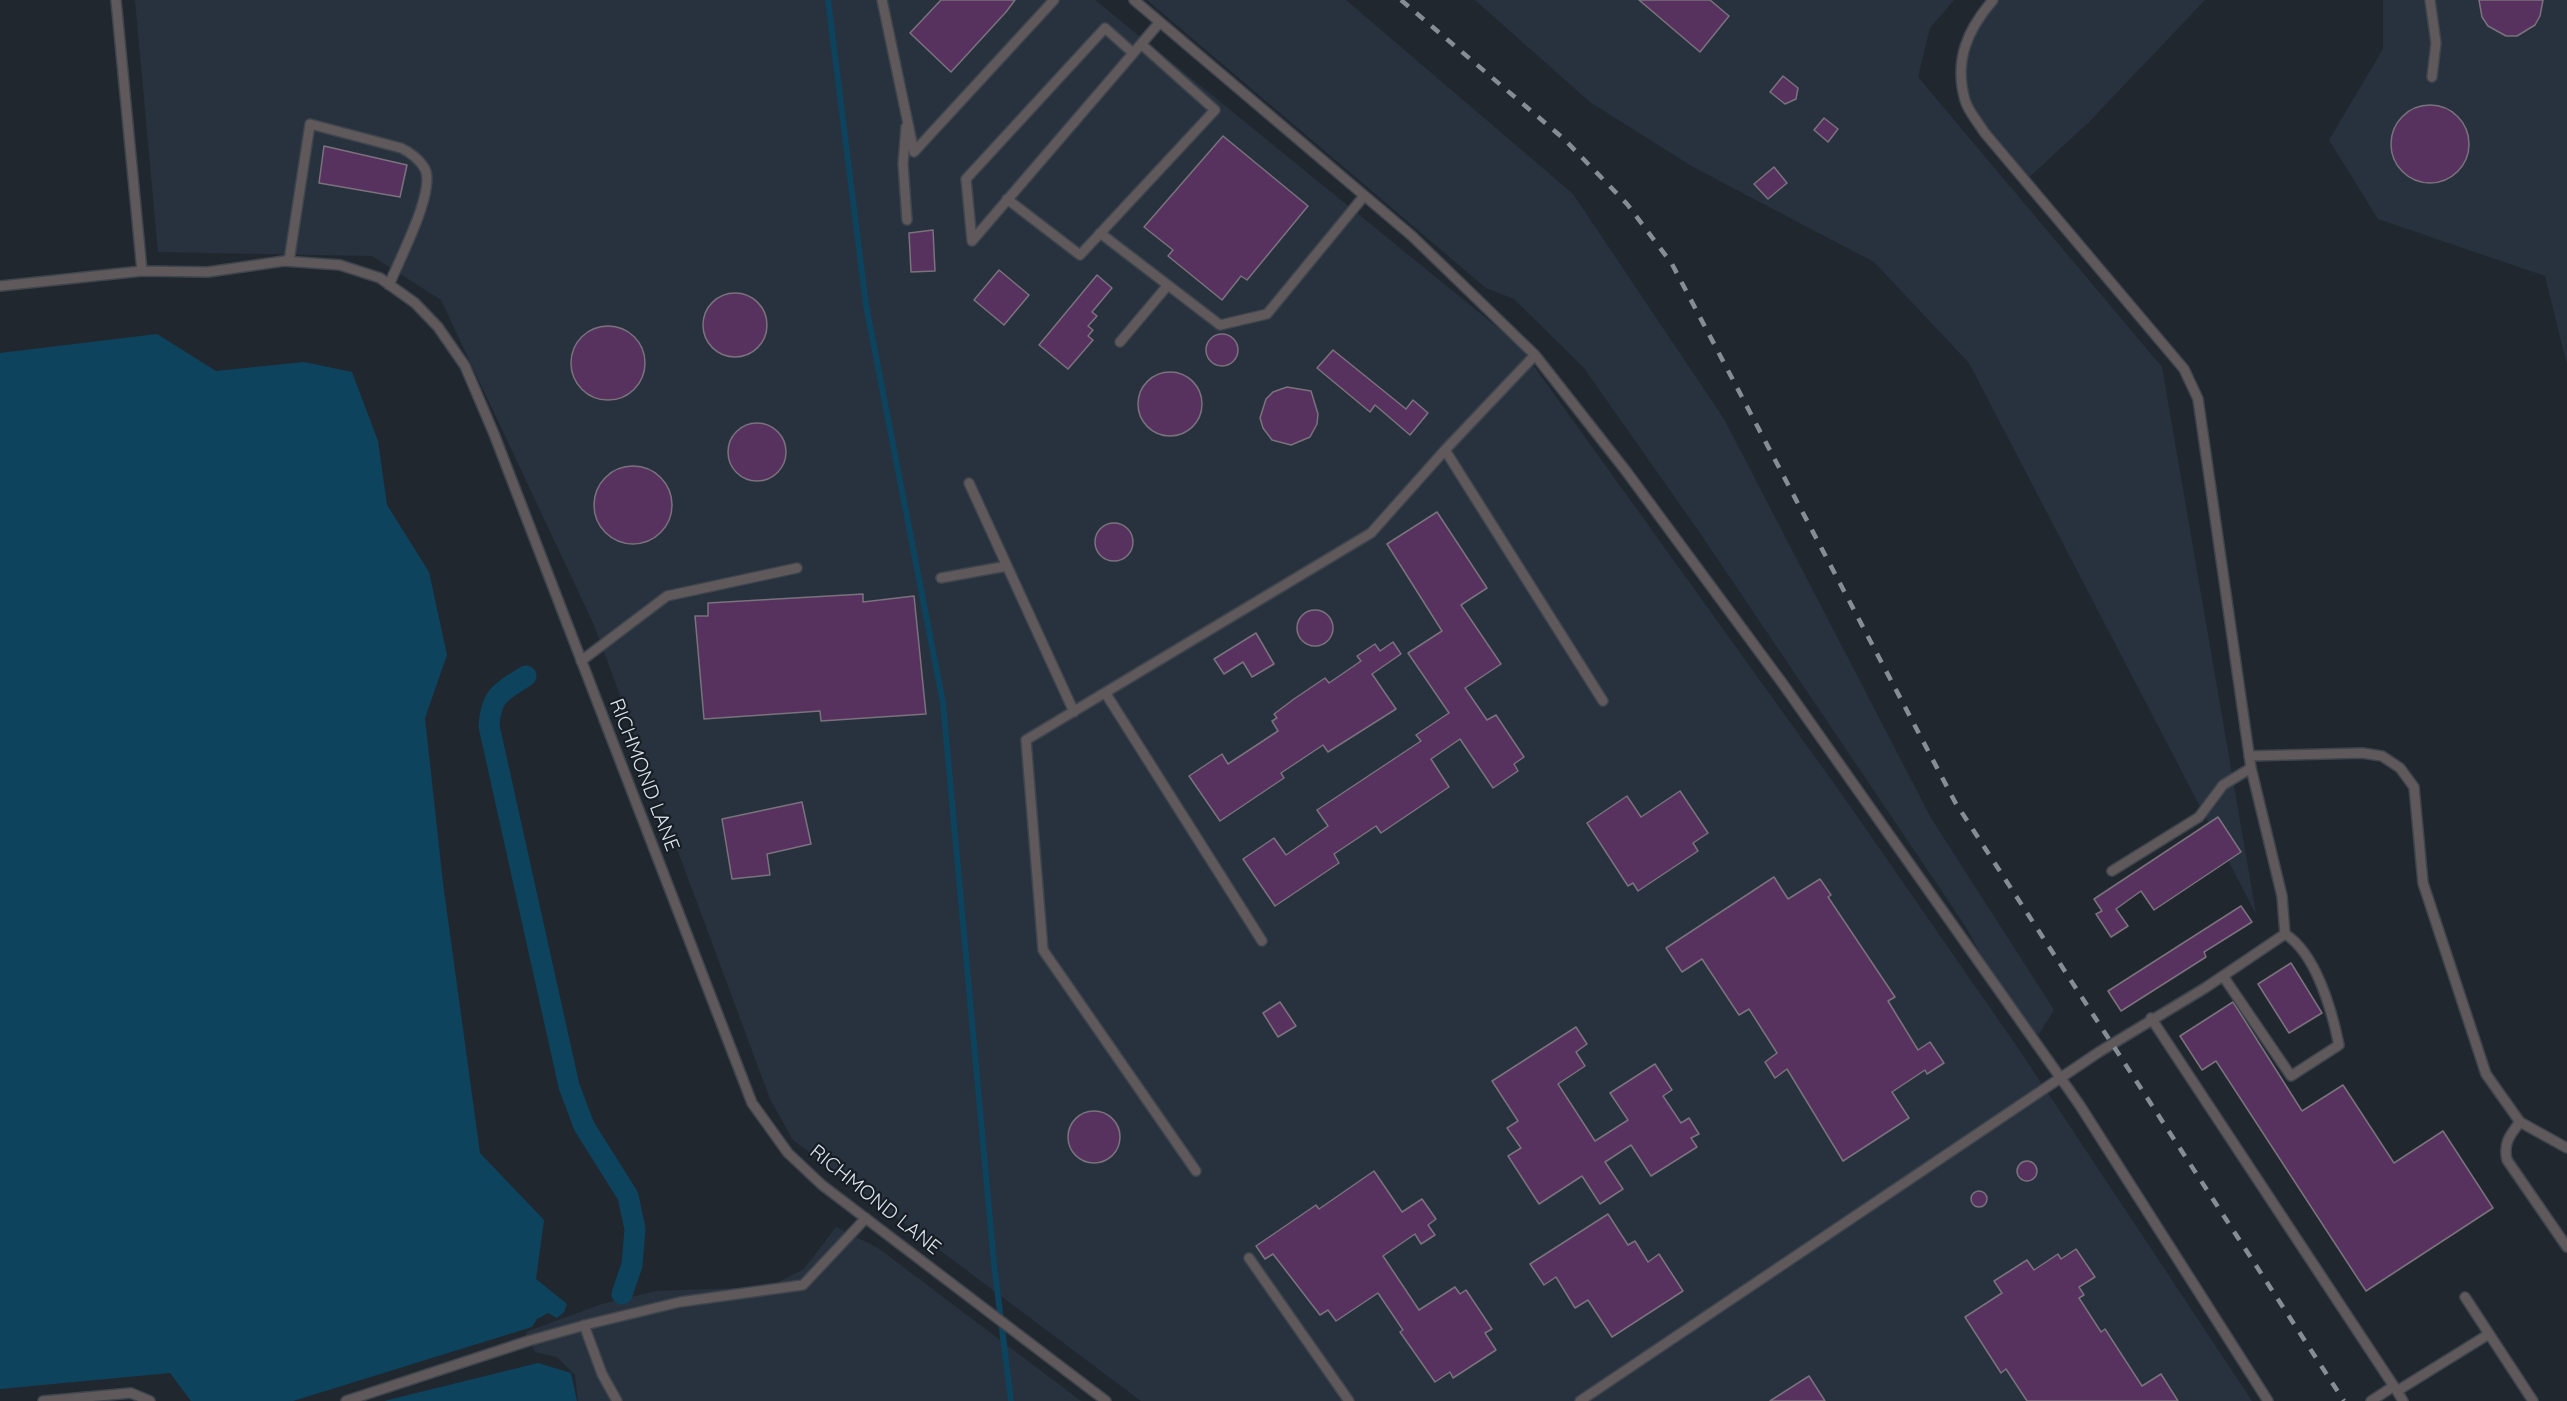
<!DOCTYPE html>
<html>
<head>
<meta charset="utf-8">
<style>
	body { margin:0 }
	canvas { display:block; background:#20272f }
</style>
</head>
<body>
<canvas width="2567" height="1401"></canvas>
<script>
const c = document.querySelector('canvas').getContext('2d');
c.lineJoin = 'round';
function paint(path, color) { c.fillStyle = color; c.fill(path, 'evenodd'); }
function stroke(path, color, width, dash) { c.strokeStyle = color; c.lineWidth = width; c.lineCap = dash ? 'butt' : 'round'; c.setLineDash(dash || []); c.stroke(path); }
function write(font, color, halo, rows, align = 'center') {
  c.font = font + ' Quicksand,sans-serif'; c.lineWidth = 4.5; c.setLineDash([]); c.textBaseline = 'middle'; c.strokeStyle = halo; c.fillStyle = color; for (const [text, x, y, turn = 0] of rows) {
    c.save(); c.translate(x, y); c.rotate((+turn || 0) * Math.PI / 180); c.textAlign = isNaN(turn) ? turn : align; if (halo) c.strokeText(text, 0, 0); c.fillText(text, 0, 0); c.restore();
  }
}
paint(new Path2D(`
	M135 0H1095L1518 344 1843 796 2020 1051 2252 1401H1141L793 1140 770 1099 594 625 441 300 372 256 158 252Z
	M1147 0H1346L1573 194 1724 419 1931 818 2054 1010 2039 1034 2022 1028 1964 924 1700 533 1584 368 1514 299 1486 288Z
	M1475 0H1954L1930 28 1918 77 2162 367 2256 914 1969 363 1874 262 1693 167 1590 102Z
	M1993 0H2205L2088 123 2025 181 1965 102 1959 66 1969 37Z
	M2383 0H2567V365L2545 276 2378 219 2329 140 2383 49Z
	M836 1227 878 1248 1081 1401H578L575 1375 557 1357 535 1352 526 1332 602 1304 656 1291 769 1287 804 1269Z`), '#27323e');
paint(new Path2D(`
	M157 334 216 371 304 362 352 372 378 441 387 505 429 572 447 655 425 718 443 883 480 1153 544 1220 536 1279 567 1304 564 1312 557 1318 548 1313 537 1319 532 1327 293 1401H191L170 1373 0 1389V353Z
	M538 1363 571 1373 577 1401H384Z`), '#0d435d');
stroke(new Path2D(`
	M828 0 866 305 943 703 994 1264 1011 1401`), '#0d435d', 6);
stroke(new Path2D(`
	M526 676C501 692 491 695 489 726L569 1086 584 1126 628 1196 635 1229 632 1265 622 1294`), '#0d435d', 21);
const building = new Path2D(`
	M941 0H1015L1006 12 951 72 910 33Z
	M1639 0H1710L1729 16 1700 52Z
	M2479 0H2543L2540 16 2535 25 2517 36H2506L2488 26 2482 17Z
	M1783 76 1798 88 1796 99 1785 104 1770 92Z
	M2391 144a39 39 0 1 1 78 0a39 39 0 1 1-78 0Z
	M1824 118 1838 129 1828 142 1814 130Z
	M1223 136 1308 206 1247 280 1241 276 1222 300 1168 256 1173 250 1144 227Z
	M324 146 407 165 400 197 319 183Z
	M1774 167 1787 183 1768 199 1754 184Z
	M933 230 935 271 911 272 909 233Z
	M999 270 1029 295 1004 325 974 300Z
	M1097 275 1112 288 1092 312 1097 316 1088 326 1093 330 1088 336 1093 340 1068 369 1039 345Z
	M703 325a32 32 0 1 1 64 0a32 32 0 1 1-64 0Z
	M571 363a37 37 0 1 1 74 0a37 37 0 1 1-74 0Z
	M1206 350a16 16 0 1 1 32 0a16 16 0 1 1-32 0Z
	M1333 350 1406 409 1413 400 1428 413 1410 435 1375 405 1370 412 1317 368Z
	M1138 404a32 32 0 1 1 64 0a32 32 0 1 1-64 0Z
	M1287 387 1311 391 1318 414 1317 424 1310 437 1291 445 1272 440 1263 428 1260 418 1266 399 1273 392Z
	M728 452a29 29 0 1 1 58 0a29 29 0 1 1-58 0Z
	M594 505a39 39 0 1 1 78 0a39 39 0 1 1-78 0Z
	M1437 512 1487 588 1461 605 1501 664 1465 688 1487 720 1496 715 1524 757 1514 764 1518 771 1493 788 1460 739 1431 759 1449 787 1381 833 1376 826 1334 854 1339 863 1275 906 1243 859 1274 838 1286 855 1328 826 1317 810 1421 741 1416 735 1449 713 1408 653 1442 631 1387 544Z
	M1095 542a19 19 0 1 1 38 0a19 19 0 1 1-38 0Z
	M863 594V602L914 596 926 714 821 721 820 711 704 719 695 616H708V603Z
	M1297 628a18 18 0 1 1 36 0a18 18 0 1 1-36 0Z
	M1256 633 1274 664 1252 677 1243 662 1224 674 1214 659Z
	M1393 642 1401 654 1372 674 1396 709 1328 752 1323 745 1281 773 1284 778 1220 821 1189 776 1222 754 1228 764 1278 731 1272 721 1277 718 1274 714 1294 699 1325 678 1329 683 1361 661 1357 656 1375 644 1380 651Z
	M1680 791 1708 833 1693 843 1698 851 1638 891 1633 883 1628 886 1587 823 1627 796 1641 817Z
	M802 802 811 844 767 854 770 875 732 879 722 819Z
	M2218 817 2241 852 2154 910 2141 891 2116 909 2128 926 2111 937 2096 914 2102 911 2094 899Z
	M1774 877 1788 899 1820 879 1831 895 1828 897 1895 997 1888 1001 1918 1050 1930 1042 1944 1063 1927 1074 1925 1070 1892 1092 1909 1118 1843 1161 1787 1069 1775 1078 1765 1062 1777 1053 1749 1009 1739 1015 1702 959 1682 972 1666 948Z
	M2241 906 2252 922 2204 952 2206 957 2121 1011 2108 991Z
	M2291 963 2322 1013 2289 1033 2258 984Z
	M1280 1002 1296 1026 1278 1037 1263 1013Z
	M2233 1002 2302 1111 2343 1085 2394 1163 2443 1131 2493 1208 2366 1291 2216 1061 2202 1070 2180 1036Z
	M1576 1027 1587 1044 1576 1052 1585 1066 1558 1084 1595 1141 1628 1120 1610 1093 1655 1064 1672 1090 1663 1096 1681 1123 1689 1118 1699 1134 1691 1138 1697 1147 1651 1176 1631 1145 1605 1162 1623 1189 1600 1204 1582 1176 1539 1204 1508 1156 1521 1148 1507 1128 1518 1121 1492 1081Z
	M1068 1137a26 26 0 1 1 52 0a26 26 0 1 1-52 0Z
	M2017 1171a10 10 0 1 1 20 0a10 10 0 1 1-20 0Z
	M1374 1171 1402 1212 1422 1199 1436 1219 1428 1225 1435 1235 1421 1244 1415 1234 1383 1256 1419 1310 1455 1287 1460 1294 1466 1290 1492 1329 1485 1333 1496 1350 1453 1378 1450 1372 1435 1382 1400 1332 1403 1330 1378 1293 1336 1321 1328 1310 1320 1315 1273 1254 1265 1259 1256 1246 1316 1205 1319 1209Z
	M1971 1199a8 8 0 1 1 16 0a8 8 0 1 1-16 0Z
	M1608 1214 1628 1245 1635 1241 1648 1262 1659 1254 1683 1291 1612 1337 1588 1300 1575 1308 1556 1277 1544 1285 1530 1264Z
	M2076 1249 2095 1277 2079 1287 2084 1295 2079 1298 2101 1332 2105 1329 2142 1386 2161 1374 2178 1401H2027L2006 1369 2001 1373 1965 1317 2002 1293 1994 1281 2027 1260 2034 1270 2058 1254 2061 1259Z
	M1809 1376 1825 1401H1770Z`);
paint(building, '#57325f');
stroke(building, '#7a727c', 1.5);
const lane = new Path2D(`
	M116 0 142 271
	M882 0 914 152 1054 0
	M1134 0 1412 236 1535 355 1626 471 1783 684 2079 1104 2268 1401
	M2430 0 2436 43 2432 77
	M1133 53 1105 28 966 179 972 241 1160 22
	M906 127 903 164 907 220
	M1007 199 1080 255 1215 110 1141 44
	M1100 233 1220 325 1267 314 1364 196
	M289 261 310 124 401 148C410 152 420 160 425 169 436 191 398 262 389 285
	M0 286 142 271 208 272 284 261 340 265 380 278 415 303 438 327 465 366 494 434 752 1103 788 1153 822 1185 1106 1401
	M1120 342 1168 285
	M1535 355 1445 450 1603 701
	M969 483 1074 712
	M941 578 1007 566
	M581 661 667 596 797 568
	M1106 694 1262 941
	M2249 756 2362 753 2382 756 2400 768 2414 787 2423 883 2486 1074 2520 1122 2567 1148
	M2112 871 2199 817 2223 785 2251 768
	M2223 976 2291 1076 2339 1045C2332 1011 2316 953 2285 934
	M2151 1018 2397 1391 2489 1334
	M2520 1122C2510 1135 2503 1143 2507 1160L2567 1247
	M1196 1171 1043 950 1026 740 1371 533 1445 450
	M1249 1258 1349 1401
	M2465 1297 2533 1401
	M584 1325 602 1374 617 1401
	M2397 1391 2403 1401
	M43 1401 131 1393 150 1401
	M346 1401 528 1341 589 1324 680 1302 803 1285 866 1218
	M1580 1401 2099 1052 2205 988 2285 934 2282 896 2251 768 2198 399 2184 369 1984 132C1978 122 1968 111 1965 100 1954 61 1967 30 1993 0
	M2371 1401 2394 1386`);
stroke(lane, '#3f454d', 12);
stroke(lane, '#5f595b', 9);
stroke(new Path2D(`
	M1401 0 1564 139 1627 204 1672 264 1955 802 2344 1401`), '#888d94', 4.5, [10, 10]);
write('20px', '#dfe4ea', '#161d25', [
	["RICHMOND LANE",644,775,69],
	["RICHMOND LANE",875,1200,39]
]);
</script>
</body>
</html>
